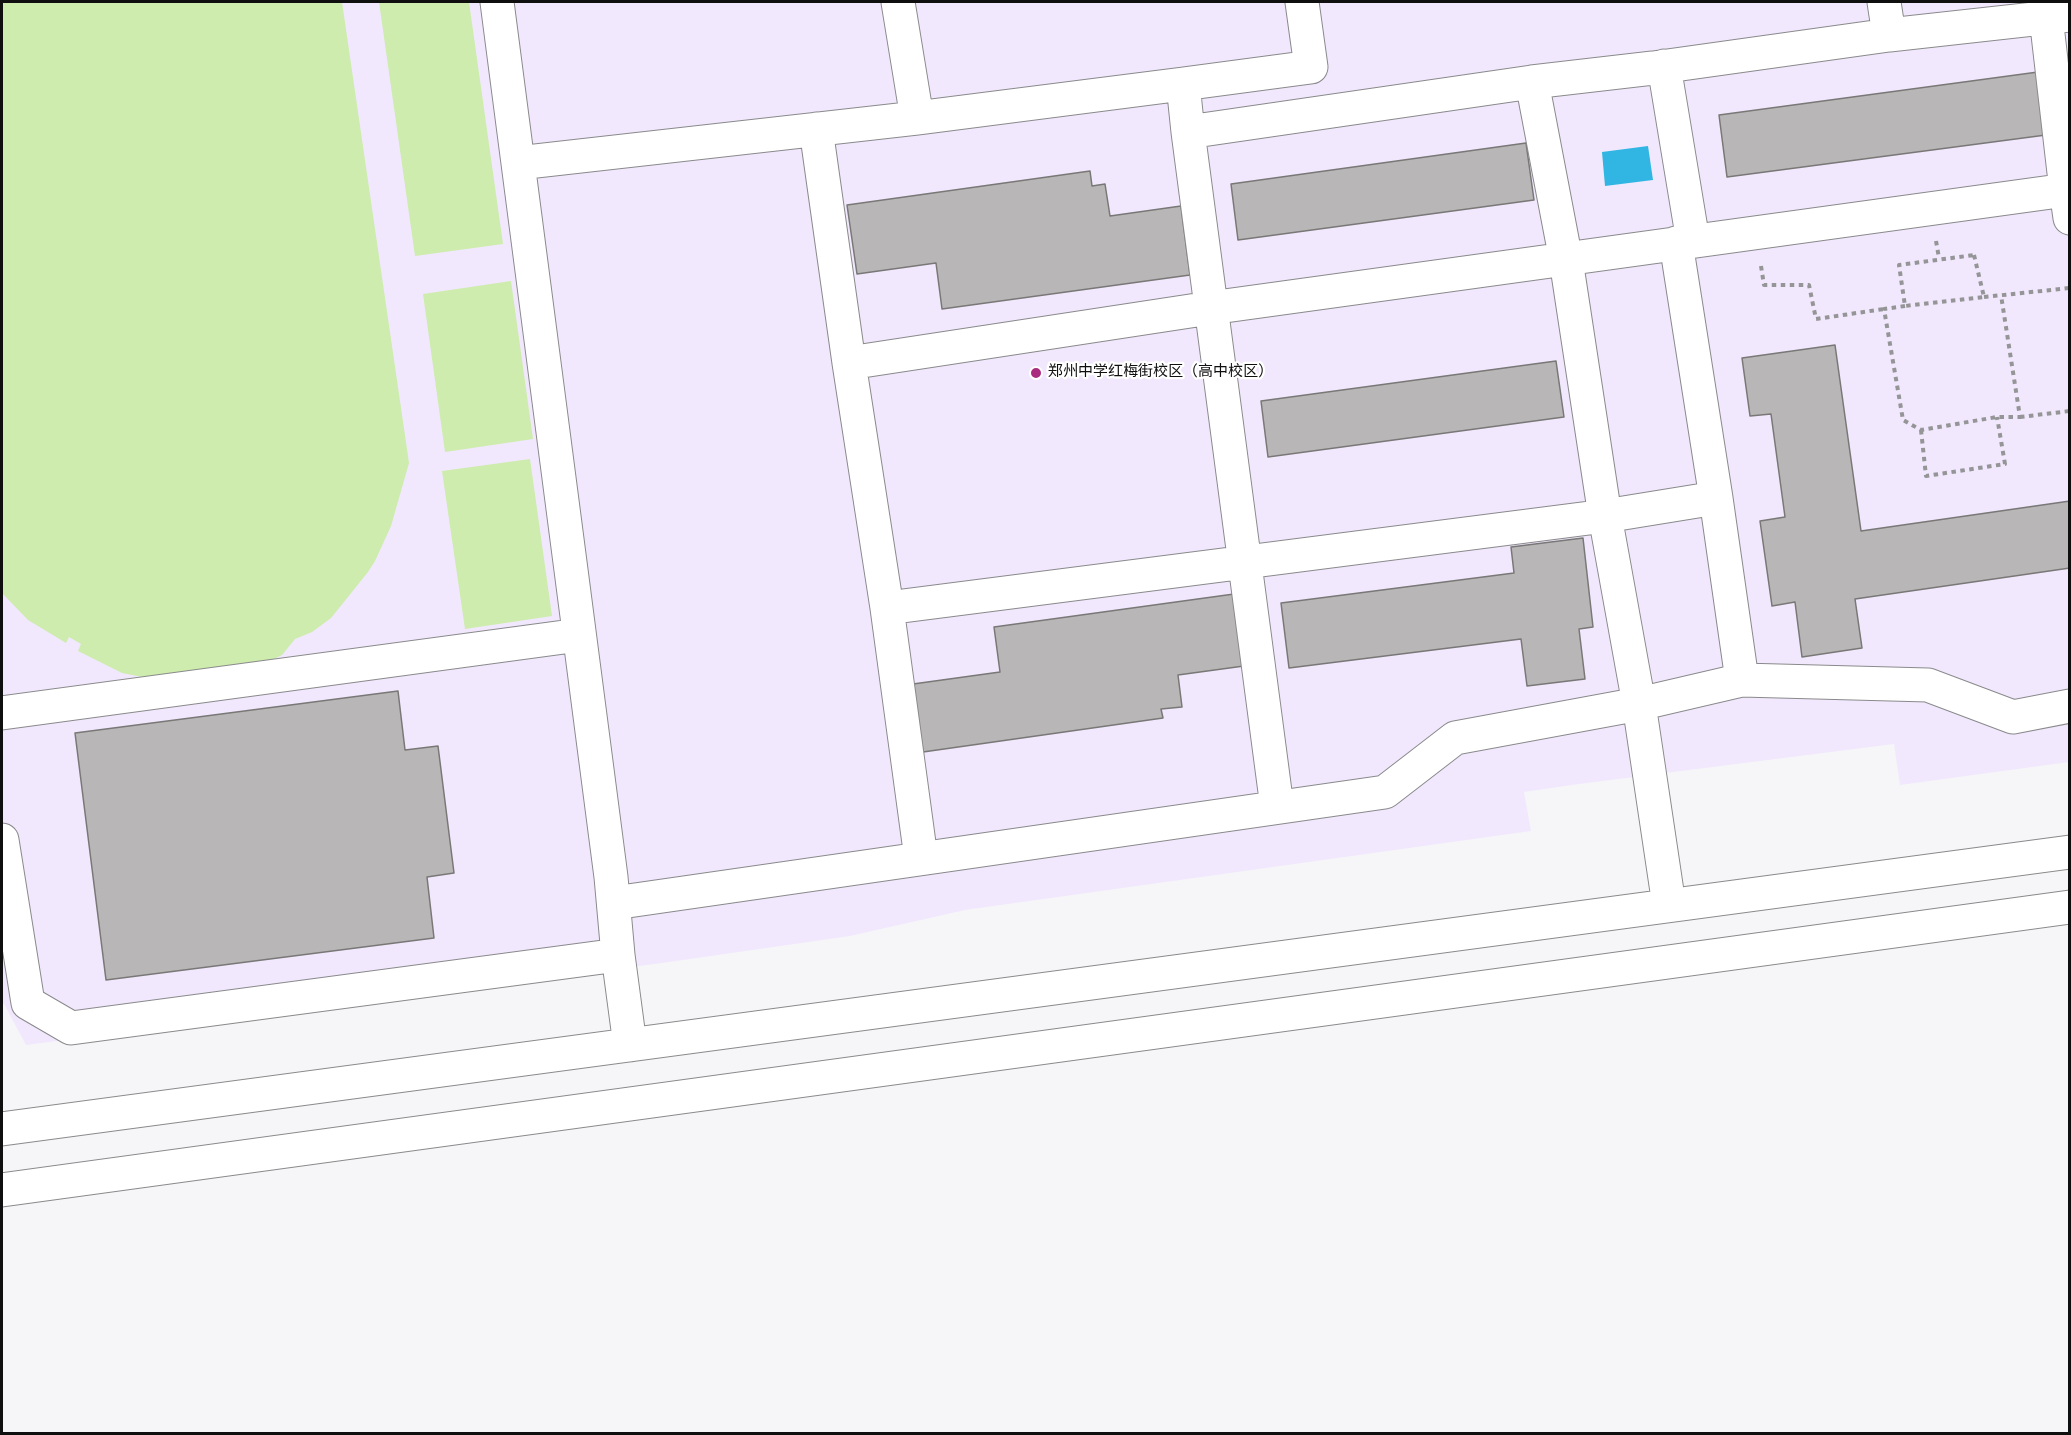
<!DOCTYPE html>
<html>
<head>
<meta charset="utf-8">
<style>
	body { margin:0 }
	#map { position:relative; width:2071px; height:1435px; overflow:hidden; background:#f6f6f8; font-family:Overpass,sans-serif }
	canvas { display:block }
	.frame { position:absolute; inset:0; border:3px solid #0f0f10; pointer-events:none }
</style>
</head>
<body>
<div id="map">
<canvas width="2071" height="1435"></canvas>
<div class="frame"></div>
</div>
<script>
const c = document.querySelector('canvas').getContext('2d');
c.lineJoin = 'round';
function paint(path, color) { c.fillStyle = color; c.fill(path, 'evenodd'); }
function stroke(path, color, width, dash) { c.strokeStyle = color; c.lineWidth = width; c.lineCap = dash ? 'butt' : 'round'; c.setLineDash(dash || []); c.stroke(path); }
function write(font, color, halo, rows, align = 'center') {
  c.font = font + ' Overpass,"Noto Sans SC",sans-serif'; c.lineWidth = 4.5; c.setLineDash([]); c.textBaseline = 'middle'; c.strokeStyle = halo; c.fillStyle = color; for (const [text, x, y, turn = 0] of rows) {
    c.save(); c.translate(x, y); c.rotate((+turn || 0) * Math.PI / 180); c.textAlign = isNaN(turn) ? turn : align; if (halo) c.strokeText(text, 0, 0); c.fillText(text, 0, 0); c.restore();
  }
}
paint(new Path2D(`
	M2 2H2069V762L1900 785 1894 744 1579 784 1524 792 1531 831 965 910 850 936 662 963 26 1045 4 1004H2Z`), '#f1e8fd');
paint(new Path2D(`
	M2 2H342L409 463 391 526 375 561 368 572 331 618 312 632 295 639 282 655 266 663 142 677 122 673 78 651 81 644 69 637 66 643 28 620 2 593Z
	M379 2H469L503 244 415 256Z
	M511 281 533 439 445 452 423 294Z
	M530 459 552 616 465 629 442 471Z`), '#cdecad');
paint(new Path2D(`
	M1648 146 1653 180 1605 186 1602 152Z`), '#31b5e2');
const building = new Path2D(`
	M2038 72 2046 135 1727 177 1719 115Z
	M1526 143 1534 200 1238 240 1231 184Z
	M1090 171 1092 186 1105 184 1110 216 1181 206 1190 275 942 309 936 263 857 274 847 205Z
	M1835 345 1861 531 2070 501V568L1855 599 1862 648 1802 657 1795 602 1772 606 1760 521 1785 517 1771 414 1750 416 1742 358Z
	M1556 361 1564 417 1268 457 1261 401Z
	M1583 538 1593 627 1579 629 1585 679 1527 686 1521 639 1289 668 1281 603 1514 573 1511 547Z
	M1234 594 1244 666 1178 675 1182 707 1161 709 1163 718 923 752 913 684 1000 672 994 627Z
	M398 691 405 750 438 746 454 873 427 877 434 938 106 980 75 733Z`);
paint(building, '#b8b6b6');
stroke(building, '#797877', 1.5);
const minor = new Path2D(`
	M497 2 611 877 618 955 630 1045
	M898 2 917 118
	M2046 17 2066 190
	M1889 35 2070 15
	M1664 66 1693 241
	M1532 82 1653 68 1889 35 1884 2
	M1183 84 1311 67 1302 2
	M816 129 849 363
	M518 163 917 118 1183 84 1188 132
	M1676 243 1716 498 1742 680
	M887 608 1605 516 1566 260 1532 82 1188 132C1216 357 1246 582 1277 807
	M2 713 579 635
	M2 840 28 1003 71 1028 618 955
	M921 858 887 608 849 363 1210 308 2066 190 2070 218
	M614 903 1385 792 1455 738 1639 704 1742 680 1928 685 2013 717 2070 706
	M1669 905 1639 704 1605 516 1716 498
	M2 1129 2070 852
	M2 1190 2070 907`);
stroke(minor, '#8a8a8c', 35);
stroke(new Path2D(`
	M1936 241 1939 258
	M1974 255 1984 297 1905 306 1899 265Z
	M1761 266 1764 285H1809L1816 319 1884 309
	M1984 297 2070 288
	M1905 306 1884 309 1903 420 1921 430 1997 417H2020L2001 295
	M2020 417 2070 411
	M1921 430 1926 476 2005 464 1997 417`), '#959597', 4, [4.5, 4.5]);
stroke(minor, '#fff', 33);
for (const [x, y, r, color] of [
	[1036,373,6,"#a92c7e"]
]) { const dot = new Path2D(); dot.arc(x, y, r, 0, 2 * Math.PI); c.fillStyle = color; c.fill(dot); stroke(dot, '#fff', 2); }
write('15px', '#0f0f10', '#fff', [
	["郑州中学红梅街校区（高中校区）",1048,373]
], 'left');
</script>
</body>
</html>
